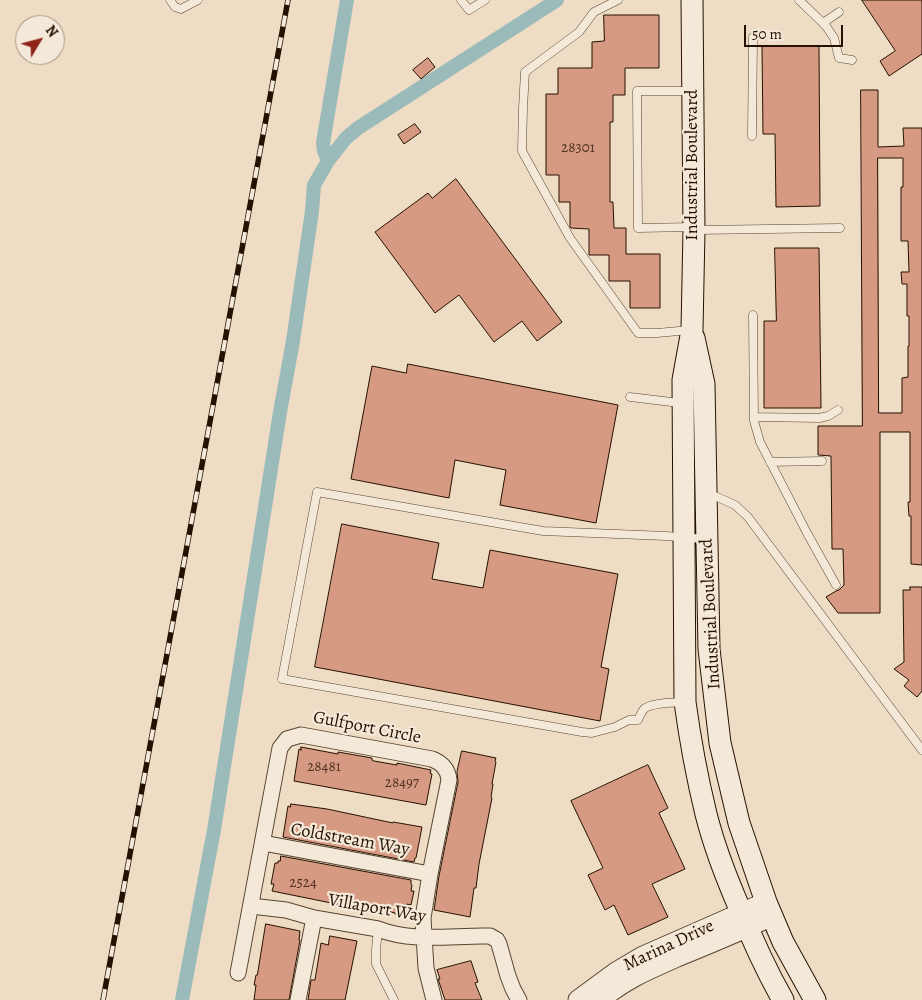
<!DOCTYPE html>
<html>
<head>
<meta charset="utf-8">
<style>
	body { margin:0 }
	#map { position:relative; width:922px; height:1000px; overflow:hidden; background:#eedcc4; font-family:Alegreya,serif }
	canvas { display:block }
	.north { position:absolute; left:15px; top:15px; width:50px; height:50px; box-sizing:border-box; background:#f4e8d9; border:1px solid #a19282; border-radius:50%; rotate:53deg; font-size:14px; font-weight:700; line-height:20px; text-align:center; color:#251100 }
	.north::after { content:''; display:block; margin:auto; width:18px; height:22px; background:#8f2418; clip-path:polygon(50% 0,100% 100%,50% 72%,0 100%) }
	.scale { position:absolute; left:744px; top:25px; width:99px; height:22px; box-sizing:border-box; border:2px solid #251100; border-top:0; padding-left:6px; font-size:15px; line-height:18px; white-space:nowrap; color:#251100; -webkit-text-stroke:4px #f4e8d9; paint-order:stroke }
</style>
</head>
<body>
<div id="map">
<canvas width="922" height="1000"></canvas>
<div class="north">N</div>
<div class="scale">50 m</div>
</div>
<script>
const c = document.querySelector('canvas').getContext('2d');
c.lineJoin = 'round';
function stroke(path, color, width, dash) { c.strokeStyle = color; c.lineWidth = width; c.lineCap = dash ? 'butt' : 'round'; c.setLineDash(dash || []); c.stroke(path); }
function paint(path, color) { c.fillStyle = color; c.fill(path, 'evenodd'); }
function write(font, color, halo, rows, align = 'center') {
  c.font = font + ' Alegreya,serif'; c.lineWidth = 4.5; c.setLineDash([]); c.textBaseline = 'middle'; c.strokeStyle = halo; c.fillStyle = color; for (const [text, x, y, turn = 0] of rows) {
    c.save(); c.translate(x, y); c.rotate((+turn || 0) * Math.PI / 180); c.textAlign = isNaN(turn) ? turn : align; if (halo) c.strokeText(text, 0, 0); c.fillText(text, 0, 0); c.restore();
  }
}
stroke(new Path2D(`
	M328 161 324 151 323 143 347 0
	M182 1000 214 830 280 412 293 341 312 211 314 185 328 161 346 138 358 128 557 0`), '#9bbaba', 14);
const building = new Path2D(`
	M862 0H922V54L889 76 880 61 895 51Z
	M604 15H659V68H625V95H613V122H610V202H613L614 228H626V254H660V308H630V281H609V255H589V229L571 228 570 227V202H559V175H546V94H558V68H592V42L604 41Z
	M819 46 820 206 776 207 775 134H763L762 47Z
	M428 58 435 67 421 79 413 70Z
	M861 90H878V147L904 146 903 128H922V565L911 564V516H909L908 502H910V432H880V613H838L826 597 836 591 839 590 844 585 843 549H832L831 456 818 455V426H862ZM878 158H903V187H901V241H908L909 272H901L902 284H907V316H909V346H908V377L902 378V413H879Z
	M415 124 421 132 404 144 398 135Z
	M456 179 562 322 537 341 522 321 494 342 459 295 435 313 375 232 428 193 432 198Z
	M775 248H819L821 408H764V321H776Z
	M408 364 618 405 596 523 500 505 506 470 455 460 449 498 351 479 372 366 406 373Z
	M342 524 439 543 432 579 483 588 490 550 618 574 601 667 609 669 600 721 315 667Z
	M910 587H922V691L917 697 904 686 909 680 894 669 904 662 903 590H910Z
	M301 747 338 754V752L372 758V760L374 761 397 765V763L431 770 430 773 432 774 426 805 294 781 299 749 301 750Z
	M462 751 496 758 495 761 496 762 492 784H493L491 797 492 798 479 864 476 888H474L470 917 434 910 439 876 458 782 457 772Z
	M648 765 668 808 659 813 685 869 652 884 668 917 628 935 614 905 605 910 588 875 603 868 571 801Z
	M291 804 327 809 393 823V822L422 827 416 858H415L414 862 283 837 288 806 290 807Z
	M281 856 411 880V884L412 885 411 891H414L411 905 407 904 405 916 395 914V913L390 912 391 909 368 905V907H366V910L272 891 274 884H271L275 863H278V861H280Z
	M266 924 300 931 299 940H300L289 1000H254L256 985H254L256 975H257Z
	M330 936 357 941 345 1000H308L311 980H315L321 943 328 945Z
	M471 961 478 982 475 983 482 1000H445L438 979H440L437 970Z`);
paint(building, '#d69981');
stroke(building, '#251100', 1);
const service = new Path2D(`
	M170 0 175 7 181 9 198 0
	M461 0 469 10 485 0
	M618 0 594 12 579 32 525 72 523 108 522 151 570 238 638 333H657L690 330
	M799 0 826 26 834 38 839 58 852 60
	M823 23 839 12
	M691 91H637L638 228 693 227
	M752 136 753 37
	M696 230 840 228
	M753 315 754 421 760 442 807 533 836 585
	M630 397 680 403
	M754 417 819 418 828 416 838 410
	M770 462 822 461
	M708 493 735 505 748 517 922 750
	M685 702C674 703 652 702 644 709 641 712 640 716 638 720H629L615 727 592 733 582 732 282 679 317 492 543 531 666 536 705 539
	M378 929 376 950V964L394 1000`);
const minor = new Path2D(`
	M263 843 430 874
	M251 906 286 910 314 918 378 929C414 943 453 935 490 936L497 940 499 944 508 976 513 989 519 1000
	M238 973 280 748 287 739 301 735 432 759C442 763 448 769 449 780L430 874 423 918 426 968 434 1000
	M298 1000 314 918`);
const tertiary = new Path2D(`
	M578 1000 616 972 643 956 766 902
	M601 1000C623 980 650 969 677 957 709 944 741 931 772 916`);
const secondary = new Path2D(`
	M692 0 694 230 692 330 683 380 685 702C690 739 697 777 706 814 714 846 726 877 739 907 752 939 766 970 783 1000
	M694 338 704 384 709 649 720 743 739 823 766 902 783 942 815 1000`);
stroke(service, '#574431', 9);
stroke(minor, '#574431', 17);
stroke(tertiary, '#574431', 21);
stroke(secondary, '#251100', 23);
stroke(service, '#f4e8d9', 8);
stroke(minor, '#f4e8d9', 15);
stroke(tertiary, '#f4e8d9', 19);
stroke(secondary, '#f4e8d9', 21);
const rail = new Path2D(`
	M103 1000 288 0`);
stroke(rail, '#251100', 5.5);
stroke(rail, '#f4e8d9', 4, [11]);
write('15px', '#513320', null, [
	["28301",578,148],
	["28481",324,767],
	["28497",402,783],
	["2524",303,883]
]);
write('18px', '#251100', '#f4e8d9', [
	["Industrial Boulevard",693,165,-90],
	["Industrial Boulevard",711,614,-93],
	["Gulfport Circle",367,728,11],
	["Coldstream Way",350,840,10],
	["Villaport Way",377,909,10],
	["Marina Drive",669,946,-25]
]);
</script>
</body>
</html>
